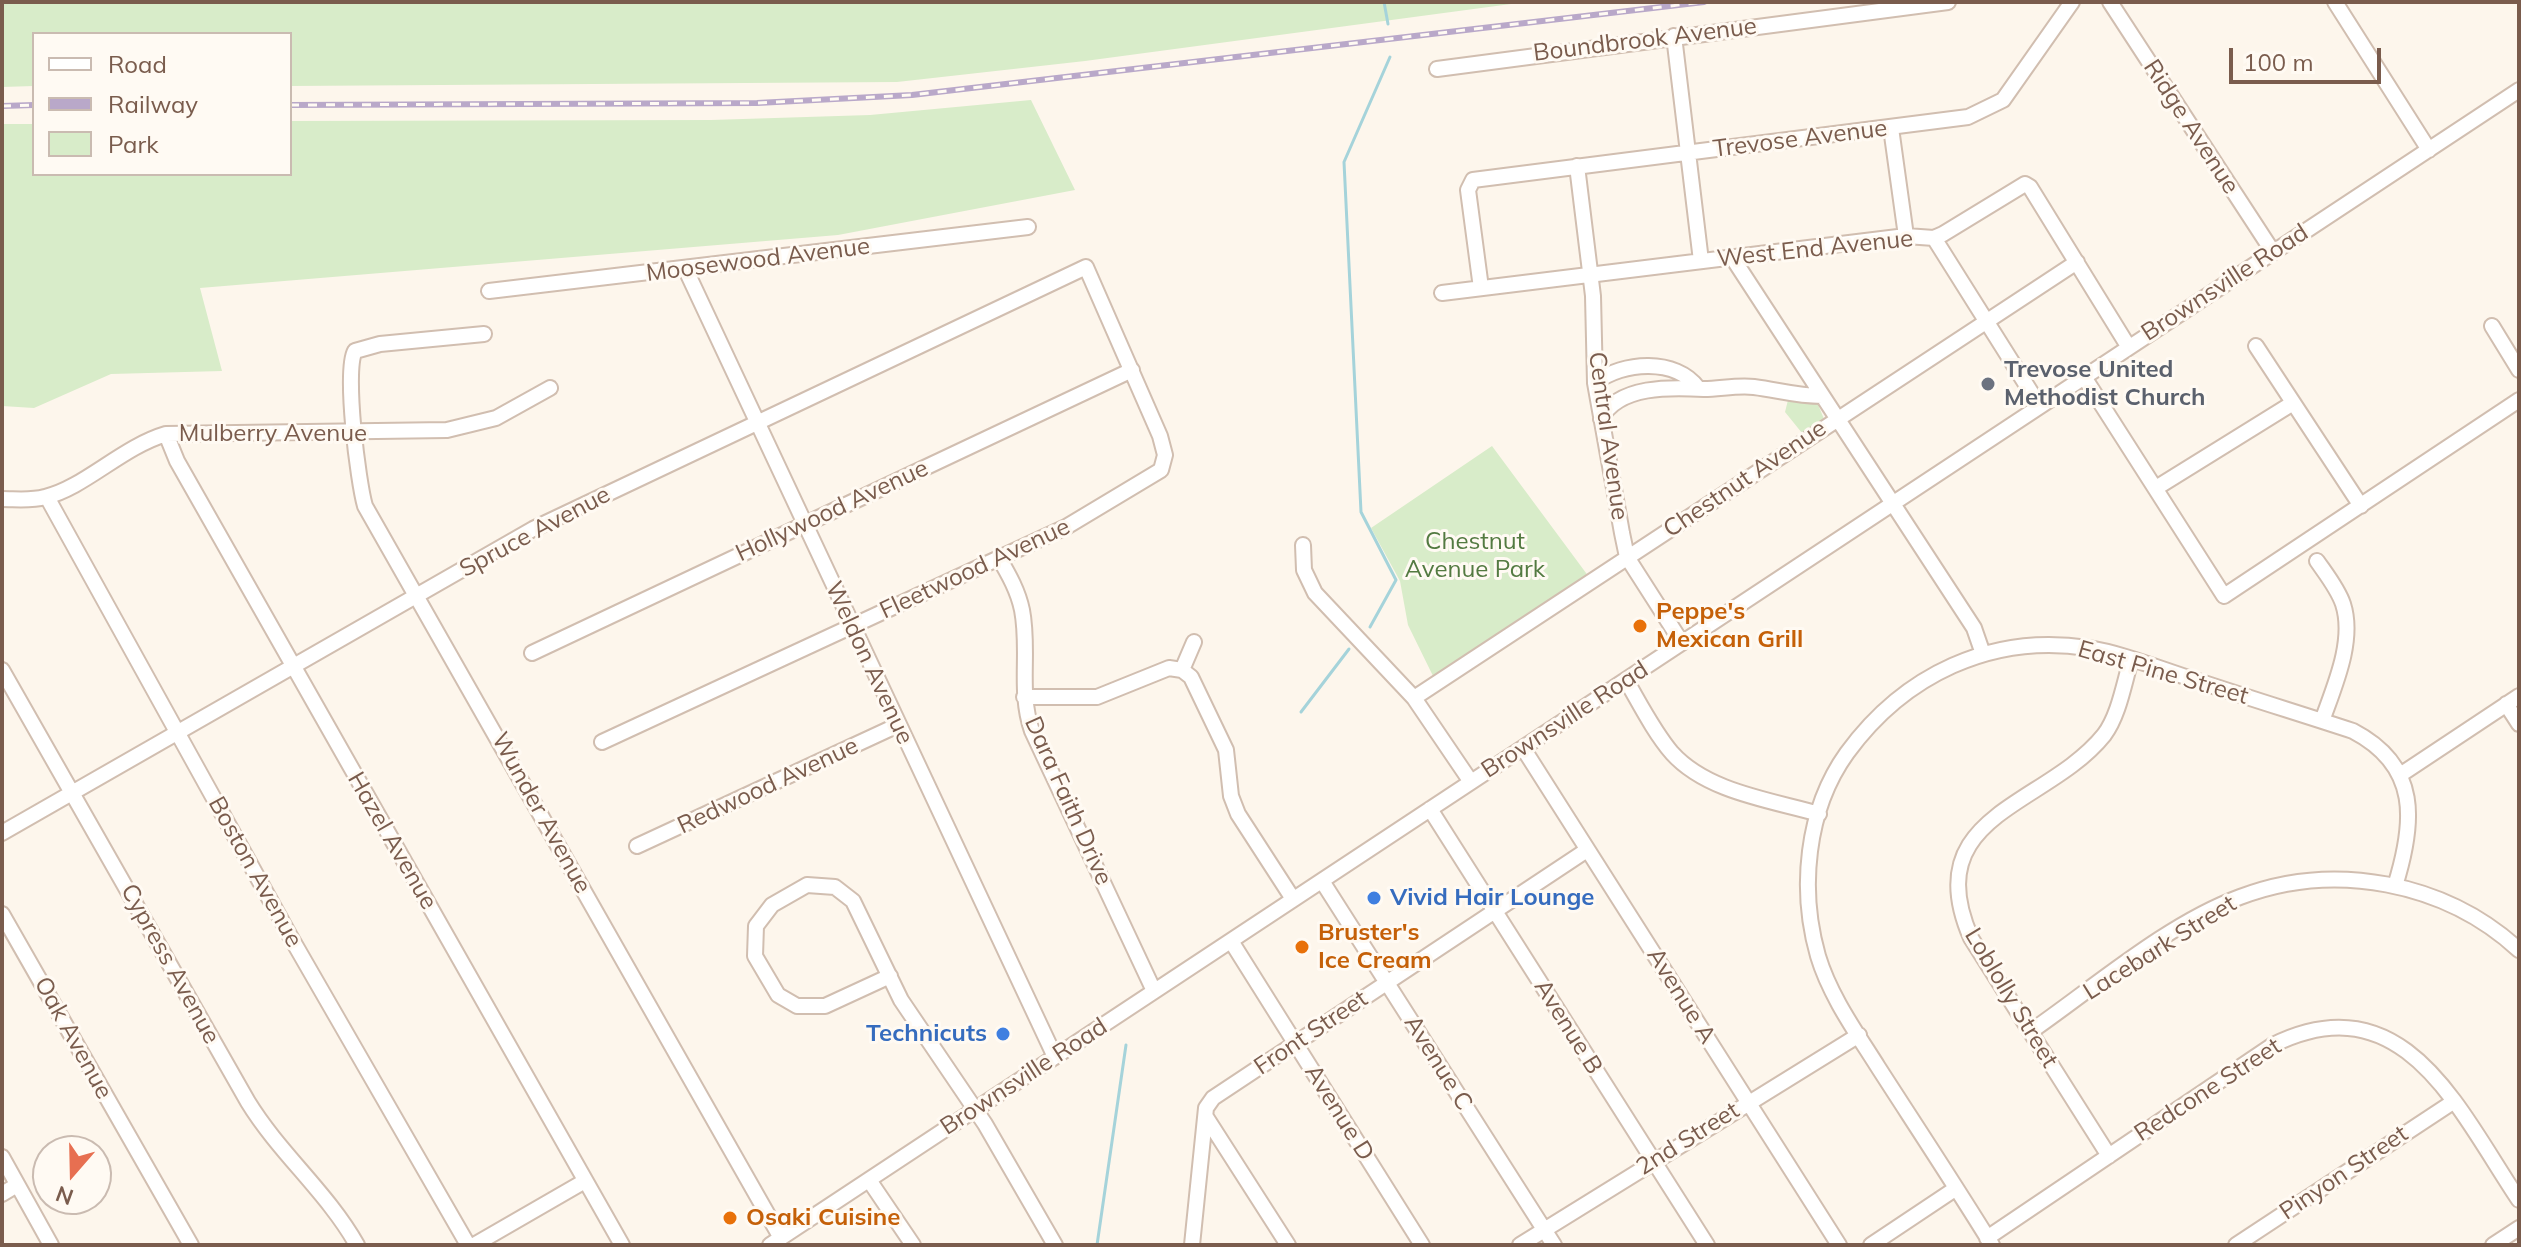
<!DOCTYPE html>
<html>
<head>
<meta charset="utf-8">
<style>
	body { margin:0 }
	#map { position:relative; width:2521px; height:1247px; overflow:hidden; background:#fdf6ec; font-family:Mulish,sans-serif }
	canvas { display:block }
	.frame { position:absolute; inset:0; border:4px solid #7a5c4d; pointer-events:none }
	.legend { position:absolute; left:32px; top:32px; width:260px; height:144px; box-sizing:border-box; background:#fffaf3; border:2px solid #cabbb1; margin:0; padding:10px 14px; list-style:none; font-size:24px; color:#7a5c4d }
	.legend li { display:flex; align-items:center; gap:16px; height:40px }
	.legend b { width:40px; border:2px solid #cabbb1 }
	.north { position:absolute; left:32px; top:1135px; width:80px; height:80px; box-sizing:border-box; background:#fffaf3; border:2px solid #cabbb1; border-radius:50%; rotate:200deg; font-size:22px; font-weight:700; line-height:32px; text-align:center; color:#7a5c4d }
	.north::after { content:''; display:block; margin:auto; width:28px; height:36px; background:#e76f51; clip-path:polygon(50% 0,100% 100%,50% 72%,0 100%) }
	.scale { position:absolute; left:2229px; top:48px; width:152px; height:36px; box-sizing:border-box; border:4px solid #7a5c4d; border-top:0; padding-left:10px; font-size:24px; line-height:28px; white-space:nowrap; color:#7a5c4d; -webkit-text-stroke:6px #fffaf3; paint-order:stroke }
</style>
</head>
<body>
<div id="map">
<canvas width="2521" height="1247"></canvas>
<div class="frame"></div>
<ul class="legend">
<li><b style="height:10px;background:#fff"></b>Road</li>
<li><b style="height:10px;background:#b9a8c9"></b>Railway</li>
<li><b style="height:22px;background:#d8ecc9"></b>Park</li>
</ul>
<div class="north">N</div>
<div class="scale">100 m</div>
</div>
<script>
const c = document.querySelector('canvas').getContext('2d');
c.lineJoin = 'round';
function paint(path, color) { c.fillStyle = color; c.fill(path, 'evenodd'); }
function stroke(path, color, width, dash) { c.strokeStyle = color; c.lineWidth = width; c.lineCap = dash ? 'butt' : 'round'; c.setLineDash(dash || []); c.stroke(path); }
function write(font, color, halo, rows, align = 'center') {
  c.font = font + ' Mulish,sans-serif'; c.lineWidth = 6; c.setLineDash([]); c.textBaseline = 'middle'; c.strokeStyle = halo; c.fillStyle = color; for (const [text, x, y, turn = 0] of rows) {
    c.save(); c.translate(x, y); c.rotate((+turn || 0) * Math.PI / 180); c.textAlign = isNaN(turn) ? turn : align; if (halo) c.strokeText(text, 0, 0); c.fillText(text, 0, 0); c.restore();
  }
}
paint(new Path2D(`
	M2 2H1526L1085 61 897 82 290 86V34H34V86L2 87Z
	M1031 100 1075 190 838 235 200 288 222 371 111 374 34 408 2 406V124H34V174H290V121L711 120 870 115Z
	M1788 400 1817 402 1824 419 1802 433 1785 412Z
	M1492 446 1589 577 1434 678 1408 625 1400 581 1371 528Z`), '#d8ecc9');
stroke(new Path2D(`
	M1384 2 1388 24
	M1370 627 1396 580 1361 512 1344 162 1390 57
	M1301 712 1349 649
	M1097 1245 1126 1045`), '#a5d3da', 3);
const minor = new Path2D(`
	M2110 2 2273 252
	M2335 2 2429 150
	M1674 36 1701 261
	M1437 69 1948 2
	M1891 128 1906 236
	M1577 166 1593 296 1595 383 1622 533 1627 557 1682 643
	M1934 238 2039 405
	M1732 257 1974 628 1983 654
	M685 268 1055 1057
	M1481 288 1468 190 1473 180 1968 117 2003 100 2072 2
	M489 291 1028 227
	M1442 293 1906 236 1934 238 1943 234 2025 184 2030 187 2128 346
	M2492 326 2519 370
	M484 334 380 344 355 351C344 370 358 482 365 506L781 1238
	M2256 346 2361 506
	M2084 377 2224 596 2519 400
	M1595 383C1623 361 1676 358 1698 388
	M1601 419C1618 385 1672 387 1704 389 1720 389 1737 385 1754 387 1778 390 1796 396 1822 396
	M166 434 177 461 622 1245
	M2156 488 2293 403
	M47 497 290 936 468 1245
	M2 499C16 499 31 501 45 497 84 488 122 447 166 434L447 430 496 418 550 388
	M1303 545 1304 570 1315 593 1414 698 1471 782
	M999 558C1009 575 1018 591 1022 610 1030 651 1018 691 1032 731L1154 991
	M2317 561C2326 574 2338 589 2343 604 2355 641 2334 687 2322 721
	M532 653 1132 370
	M2 670 248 1102C280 1154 327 1192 357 1245
	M1182 670 1191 677 1226 750 1231 796 1238 814 1293 899
	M1182 670 1194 642
	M1626 680C1640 704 1654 732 1672 753 1707 792 1771 800 1819 814
	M1024 697H1097L1169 668 1182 670
	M1414 698 2077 262
	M2506 704 2519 724
	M1523 748 1839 1245
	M2400 775 2519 696
	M1430 809 1707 1245
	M2 833 533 529 1086 267 1160 436 1165 455 1161 470 1066 527 602 742
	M637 846 898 725
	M1322 881 1554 1245
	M2 914 191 1245
	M1231 941 1422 1245
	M890 976 825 1006H797L778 995 755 956 756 926 772 905 807 885 835 887 853 901 901 1000 985 1124 1055 1245
	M2030 1032C2095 987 2167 924 2240 897 2334 861 2445 882 2519 950
	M1206 1117 1288 1245
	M2109 1156 1971 938C1917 814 2046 807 2104 735 2119 715 2124 683 2131 660
	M2 1157 51 1245
	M869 1180 913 1245
	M2 1194 17 1185
	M1987 1238 2273 1045C2404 980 2459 1111 2519 1200
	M474 1245 585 1181
	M770 1245 2519 90
	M1192 1245 1206 1108 1213 1098 1587 850
	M1520 1245 1859 1035
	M1871 1245 1955 1189
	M1992 1245C1955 1185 1916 1126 1878 1067 1856 1032 1830 996 1818 956 1799 890 1806 810 1847 753 1904 675 1991 633 2088 648 2125 654 2162 670 2198 681 2249 698 2301 714 2353 731 2420 766 2415 822 2395 886
	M2236 1245 2453 1102
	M2493 1245 2519 1228`);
stroke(minor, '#d1beb0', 18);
stroke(minor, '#fff', 14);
const rail = new Path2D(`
	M290 105 757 103 912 95 1704 2
	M2 106 34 105`);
stroke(rail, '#b9a8c9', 6);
stroke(rail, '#fffaf3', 3, [9]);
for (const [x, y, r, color] of [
	[1988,384,8,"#6b7280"],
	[1640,626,8,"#e8710a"],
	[1374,898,8,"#3f7fe0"],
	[1302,947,8,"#e8710a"],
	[1003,1034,8,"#3f7fe0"],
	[730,1218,8,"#e8710a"]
]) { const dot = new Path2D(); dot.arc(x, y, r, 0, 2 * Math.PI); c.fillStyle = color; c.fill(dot); stroke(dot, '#fffaf3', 3); }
write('24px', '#7a5c4d', '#fffaf3', [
	["Boundbrook Avenue",1645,40,-7],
	["Ridge Avenue",2191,127,57],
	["Trevose Avenue",1800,139,-7],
	["West End Avenue",1815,249,-6],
	["Moosewood Avenue",758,260,-7],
	["Brownsville Road",2225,283,-33],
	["Mulberry Avenue",273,434],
	["Central Avenue",1608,436,82],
	["Chestnut Avenue",1745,479,-34],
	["Hollywood Avenue",832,511,-25],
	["Spruce Avenue",535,532,-28],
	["Fleetwood Avenue",975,569,-25],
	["Weldon Avenue",869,663,65],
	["East Pine Street",2163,673,16],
	["Brownsville Road",1565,720,-33],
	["Redwood Avenue",768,786,-25],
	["Dara Faith Drive",1068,801,66],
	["Wunder Avenue",541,813,61],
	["Hazel Avenue",392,841,60],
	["Boston Avenue",255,872,61],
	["Lacebark Street",2160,948,-32],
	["Cypress Avenue",170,964,61],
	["Avenue A",1681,996,58],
	["Loblolly Street",2011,998,59],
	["Avenue B",1568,1027,58],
	["Front Street",1311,1033,-34],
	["Oak Avenue",73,1038,61],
	["Avenue C",1438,1063,58],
	["Brownsville Road",1024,1077,-33],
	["Redcone Street",2208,1090,-33],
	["Avenue D",1339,1113,58],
	["2nd Street",1688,1139,-32],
	["Pinyon Street",2344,1173,-34]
]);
write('bold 24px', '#5b616d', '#fffaf3', [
	["Trevose United",2004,370],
	["Methodist Church",2004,398]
], 'left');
write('24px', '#537a41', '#fffaf3', [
	["Chestnut",1475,542],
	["Avenue Park",1475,570]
]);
write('bold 24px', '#c56008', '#fffaf3', [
	["Peppe's",1656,612],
	["Mexican Grill",1656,640],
	["Bruster's",1318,933],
	["Ice Cream",1318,961],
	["Osaki Cuisine",746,1218]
], 'left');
write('bold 24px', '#366cbe', '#fffaf3', [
	["Vivid Hair Lounge",1390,898],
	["Technicuts",987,1034,"right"]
], 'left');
</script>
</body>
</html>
